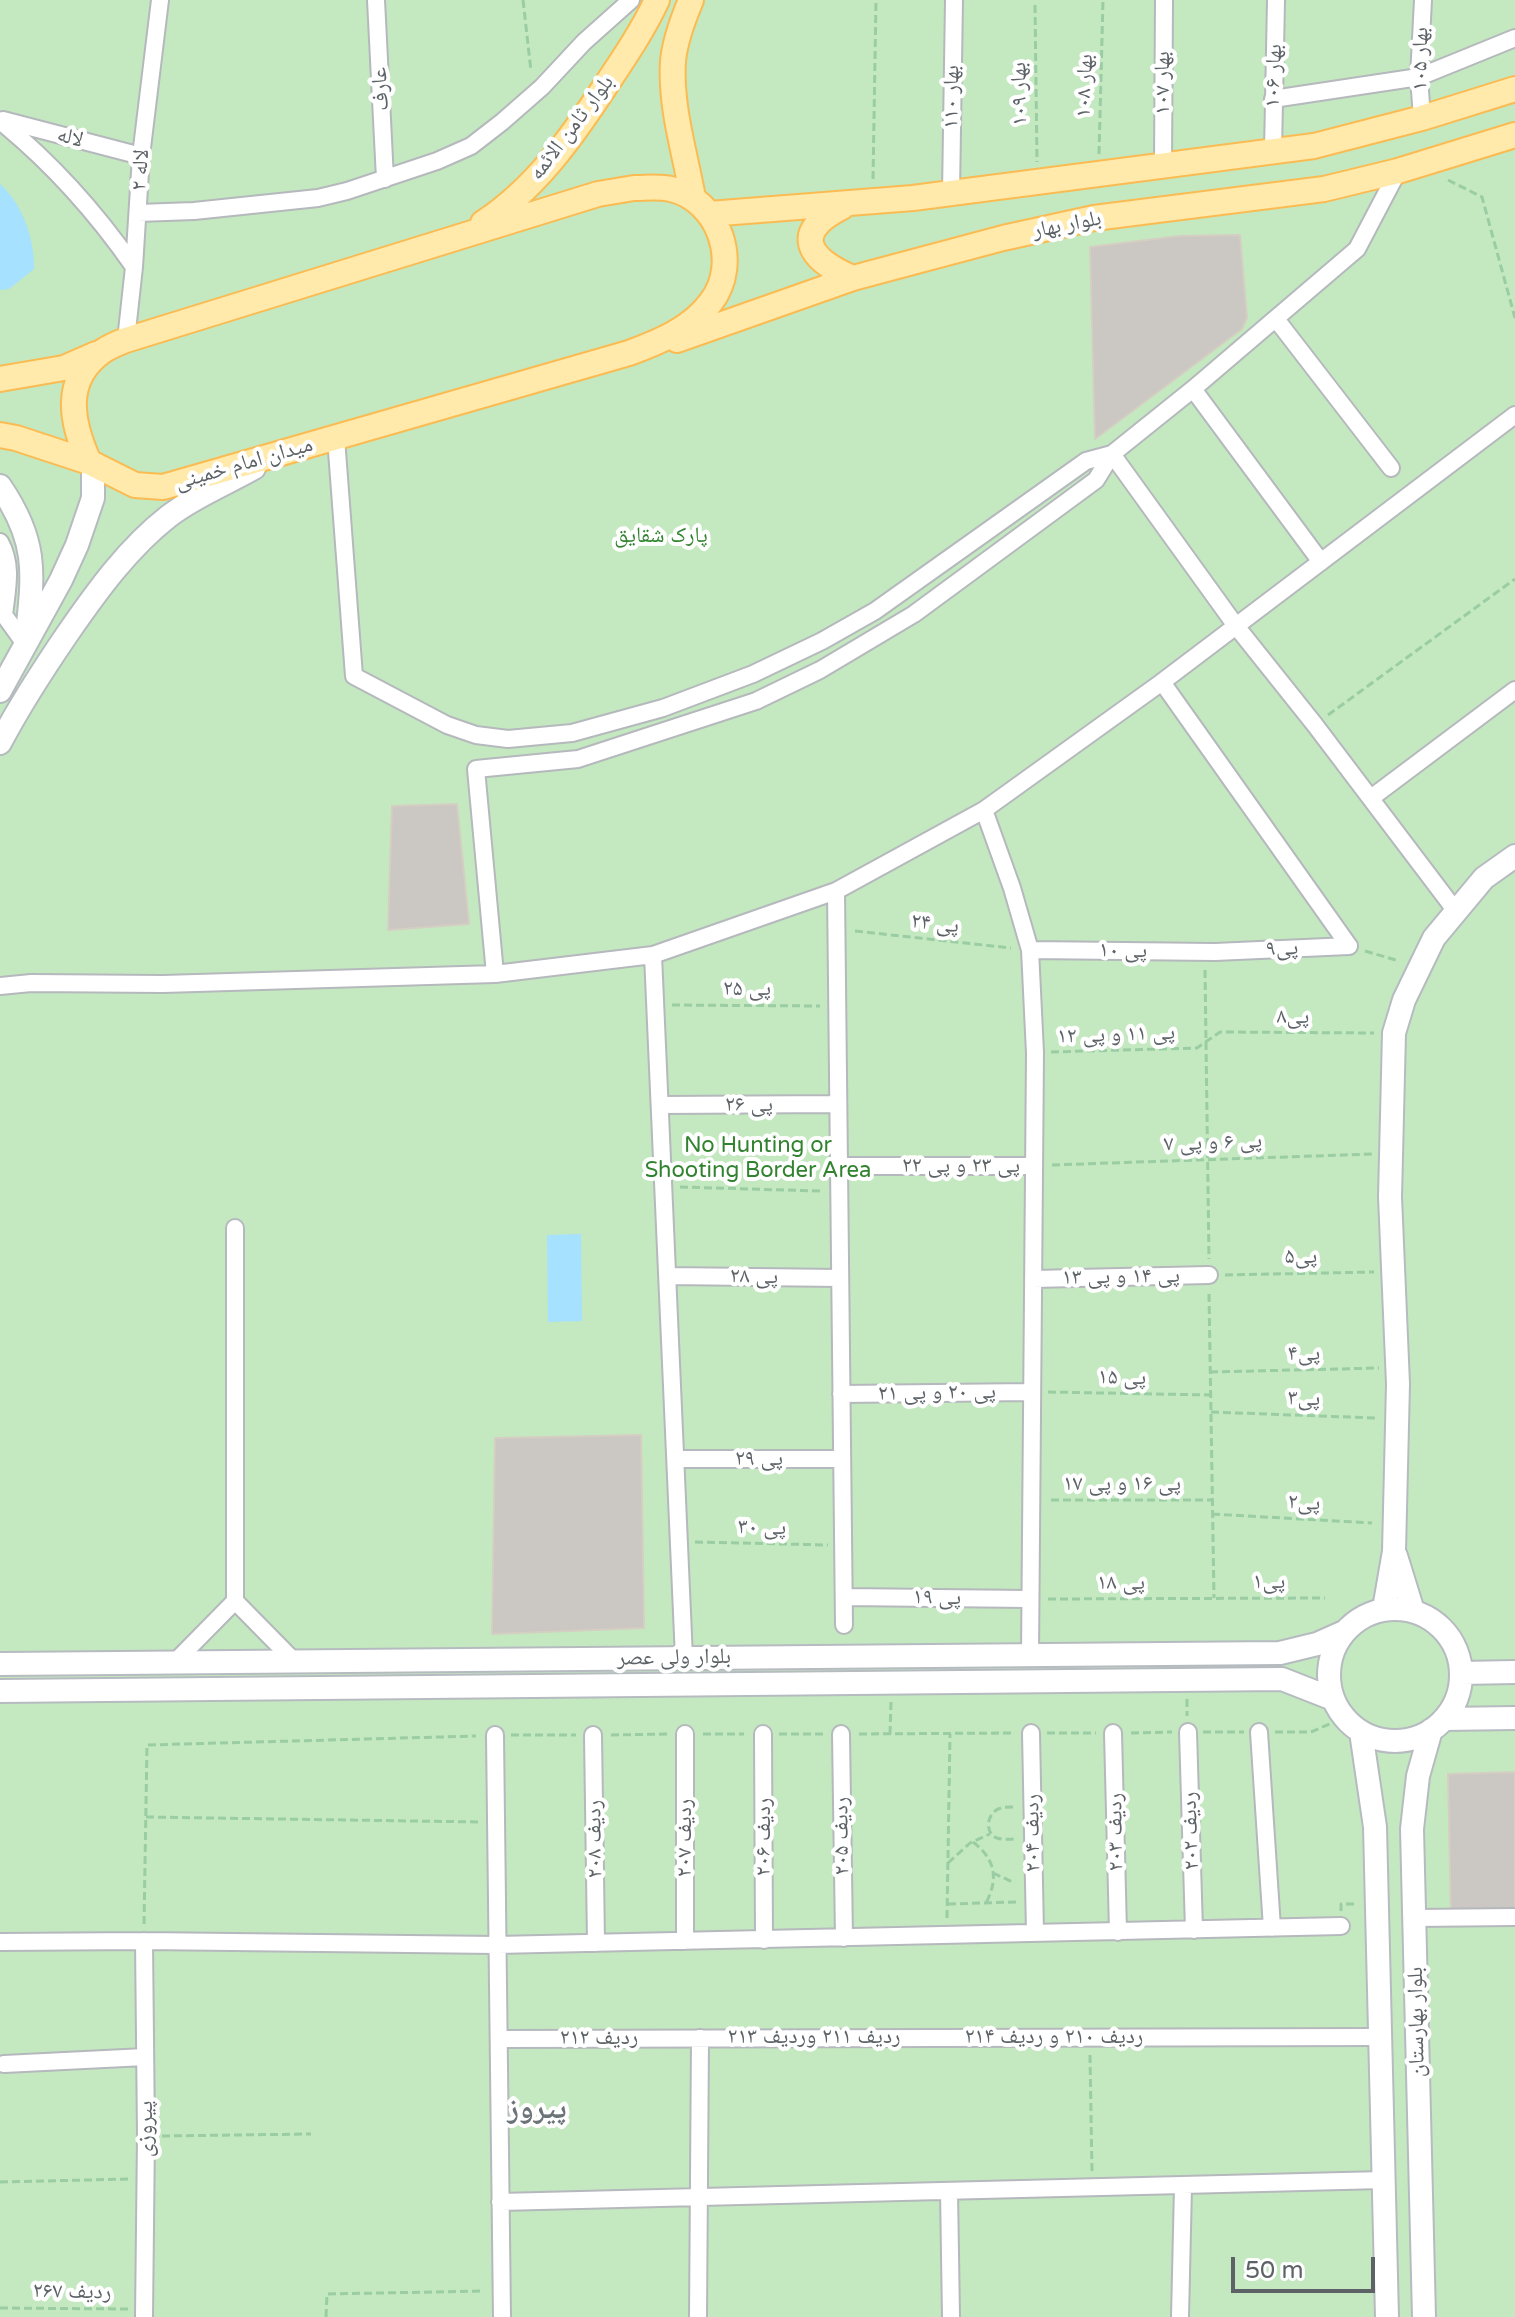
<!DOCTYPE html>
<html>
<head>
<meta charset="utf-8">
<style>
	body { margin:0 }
	#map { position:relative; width:1515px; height:2317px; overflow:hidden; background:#f0ece5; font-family:"Varela Round",sans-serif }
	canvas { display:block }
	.scale { position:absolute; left:1231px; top:2257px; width:144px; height:36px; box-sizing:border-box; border:4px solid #5c6266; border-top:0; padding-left:10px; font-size:24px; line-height:28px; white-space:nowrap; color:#5c6266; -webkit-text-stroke:6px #fff; paint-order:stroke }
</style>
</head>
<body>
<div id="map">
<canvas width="1515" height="2317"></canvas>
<div class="scale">50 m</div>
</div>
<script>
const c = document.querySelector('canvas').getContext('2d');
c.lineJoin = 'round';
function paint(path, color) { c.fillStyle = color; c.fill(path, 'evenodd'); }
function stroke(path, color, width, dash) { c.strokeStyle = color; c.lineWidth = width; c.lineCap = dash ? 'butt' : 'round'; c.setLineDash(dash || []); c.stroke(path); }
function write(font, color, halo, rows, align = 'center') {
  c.font = font + ' "Varela Round","Noto Naskh Arabic",sans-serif'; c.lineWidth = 8; c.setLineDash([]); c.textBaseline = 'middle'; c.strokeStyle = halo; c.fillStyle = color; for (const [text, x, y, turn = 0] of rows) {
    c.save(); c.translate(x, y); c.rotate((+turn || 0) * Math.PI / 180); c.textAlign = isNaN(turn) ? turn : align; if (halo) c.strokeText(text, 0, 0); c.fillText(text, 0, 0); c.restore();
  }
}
paint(new Path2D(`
	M0 0H1515V2317H0Z`), '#c4e9c0');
paint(new Path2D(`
	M0 184C22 203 35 240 34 269L9 289 0 290Z
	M581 1234 582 1321 548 1322 547 1235Z`), '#a6e1ff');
const building = new Path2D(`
	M1240 235 1247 318 1242 329 1095 439 1090 247 1179 236Z
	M457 804 469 924 388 930 392 806Z
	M641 1435 644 1628 492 1634 495 1438Z
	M1515 1772V1915L1451 1917 1448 1774Z`);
paint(building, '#cbc7c2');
stroke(building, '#d5cec2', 2);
const street = new Path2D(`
	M376 0 385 179
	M1273 99 1419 77 1515 38
	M1422 118 1419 77 1423 0
	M3 120 141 156
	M0 121C53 164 95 211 134 267
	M1273 151 1276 0
	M1163 165 1164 0
	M951 193 954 0
	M138 213 194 211 318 198 347 191 437 161 471 146 502 122 542 87 584 42 631 0
	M1276 319 1391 468
	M126 340 134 267 141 156 160 0
	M1193 389 1321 562
	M336 438 354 676 447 725 476 735 508 739 572 733 663 708 753 674 822 641 875 611 1086 461 1112 454 1193 389 1357 249 1398 171
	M0 542C13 565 7 589 4 615L25 644
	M1162 682 1349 946
	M1371 798 1515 690
	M984 810 1012 888 1030 950 1035 1053 1030 1655
	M836 891 844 1625
	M1030 950 1215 952 1349 946
	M653 955 684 1658
	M495 974 476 769 578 759 756 701 820 670 914 614 1096 480 1112 454 1236 626 1315 725 1455 910
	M0 986 31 983 163 984 495 974 653 955 836 891 984 810 1162 682 1515 415
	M661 1105 838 1104
	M839 1166H1034
	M668 1276 840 1278
	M1033 1279 1209 1275
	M841 1394 1032 1392
	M676 1459H842
	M844 1597 1029 1599
	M235 1601 295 1662
	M174 1663 235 1601V1228
	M1188 1732 1194 1930
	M1259 1732 1272 1928
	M1031 1733 1035 1933
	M1113 1733 1118 1932
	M685 1734V1941
	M763 1734 764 1940
	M841 1734 844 1938
	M495 1735 502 2317
	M593 1735 596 1943
	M1414 1918 1515 1917
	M0 1942 144 1941 497 1945 1341 1926
	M499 2039 1380 2037
	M4 2064 145 2057
	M949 2191 951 2317
	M500 2202 1383 2180
	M144 2317 146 2136 144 1941
	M698 2317 700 2038
	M1180 2317 1183 2187`);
const secondary = new Path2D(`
	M0 486C37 540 34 571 27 633
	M0 691 61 580 77 545 93 498V465
	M0 743C20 705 44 668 68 633 97 591 128 548 169 516 195 496 226 484 254 468
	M1396 1556 1413 1611
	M1384 1609 1394 1551 1398 1384 1390 1197 1394 1033 1404 1000 1434 938 1484 878 1515 856
	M1329 1675a66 66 0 1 1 132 0a66 66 0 1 1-132 0Z
	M0 1664 1280 1653 1317 1644 1344 1632
	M1461 1673 1515 1672
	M0 1691 1282 1679 1333 1699
	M1444 1719 1515 1718
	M1361 1732 1375 1827 1387 2317
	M1424 2317 1412 1829 1418 1776 1431 1730`);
const primary = new Path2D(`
	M691 0C683 19 675 40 673 61 670 107 685 153 693 198
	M634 188C645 188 659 186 671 189 719 200 741 263 711 302 691 329 659 342 629 353L163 487 135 485 89 462C72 424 61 380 103 351 109 347 118 343 126 340L598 194Z
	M842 207C790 233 809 260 853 278
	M709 214 913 198 1314 146 1422 118 1515 89
	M483 223C535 189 572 137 606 85 624 58 643 30 657 0
	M677 340 853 278 1003 238 1094 218 1324 189 1398 171 1515 135
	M0 379 64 368 96 354
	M0 435 16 438 89 462`);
stroke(street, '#b5b8bc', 20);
stroke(secondary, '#b6bbc0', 26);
stroke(primary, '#fbbb53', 28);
stroke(new Path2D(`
	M523 0 531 71
	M1035 5 1037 162
	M1099 154 1103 0
	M873 179 876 0
	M1448 180 1482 197 1515 318
	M1328 715 1515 579
	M855 931 1011 948
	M1365 951 1399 961
	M1205 970 1209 1259
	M672 1005 820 1006
	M1051 1052 1197 1048 1220 1032 1374 1033
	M1052 1165 1373 1154
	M680 1187 820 1191
	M1225 1275 1374 1272
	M1209 1294 1214 1598
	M1210 1372 1379 1368
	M1048 1392 1211 1395
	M1211 1412 1375 1418
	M1051 1500H1211
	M1212 1514 1372 1523
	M695 1542 828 1545
	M1048 1599 1325 1598
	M1187 1699V1716
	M1203 1732H1244
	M1275 1732H1311L1341 1719
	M1047 1733H1096
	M1131 1733 1172 1732
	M703 1734H744
	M779 1734H824
	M859 1734 1012 1733
	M890 1734 891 1701
	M511 1735H576
	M611 1735 668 1734
	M1013 1807C1007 1807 1000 1807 995 1811 986 1818 986 1834 997 1838 1003 1840 1010 1839 1017 1839
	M146 1817 480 1822
	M973 1842C995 1859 999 1878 986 1903
	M948 1863 970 1843 990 1834
	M993 1873 1015 1883
	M948 1904 1016 1902
	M1341 1911V1904H1355
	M947 1918 950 1734
	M144 1924 147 1745 476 1736
	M1090 2055 1092 2172
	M162 2136 311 2134
	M0 2182 130 2179
	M0 2308 128 2309
	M326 2317 327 2294 484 2291`), '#9acda3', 3, [8, 4]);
stroke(street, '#fff', 16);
stroke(secondary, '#fff', 22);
stroke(primary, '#ffe9ab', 24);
write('22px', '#5c6266', '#fff', [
	["بهار ۱۰۵",1421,59,-89],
	["بهار ۱۰۶",1274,76,-88],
	["بهار ۱۰۷",1163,83,-90],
	["بهار ۱۰۸",1085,86,-88],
	["عارف",381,89,-93],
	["بهار ۱۰۹",1020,94,-91],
	["بهار ۱۱۰",952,97,-89],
	["بلوار ثامن الائمه",572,128,-53],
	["لاله",70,138,15],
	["لاله ۲",141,170,-86],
	["بلوار بهار",1067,225,-11],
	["میدان امام خمینی",244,464,-16],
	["پی ۲۴",935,924,6],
	["پی۹",1282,949,-3],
	["پی ۱۰",1123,951,1],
	["پی ۲۵",747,989],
	["پی۸",1293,1017],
	["پی ۱۱ و پی ۱۲",1116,1035,-2],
	["پی ۲۶",749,1105],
	["پی ۶ و پی ۷",1213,1143,-2],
	["پی ۲۳ و پی ۲۲",961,1166],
	["پی۵",1301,1257,-1],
	["پی ۲۸",754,1277,1],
	["پی ۱۴ و پی ۱۳",1121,1277,-1],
	["پی۴",1304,1354,-1],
	["پی ۱۵",1122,1378,1],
	["پی ۲۰ و پی ۲۱",937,1393,-1],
	["پی۳",1304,1399,2],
	["پی ۲۹",759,1459],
	["پی ۱۶ و پی ۱۷",1122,1484],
	["پی۲",1304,1503,3],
	["پی ۳۰",762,1528,1],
	["پی۱",1269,1582],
	["پی ۱۸",1121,1583],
	["پی ۱۹",937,1598,1],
	["بلوار ولی عصر",674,1658,-1],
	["ردیف ۲۰۲",1191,1831,-92],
	["ردیف ۲۰۳",1116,1832,-91],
	["ردیف ۲۰۴",1033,1833,-91],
	["ردیف ۲۰۵",842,1836,-91],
	["ردیف ۲۰۶",764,1837,-90],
	["ردیف ۲۰۷",685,1838,-90],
	["ردیف ۲۰۸",595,1839,-91],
	["بلوار بهارستان",1417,2022,-91],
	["ردیف ۲۱۱ وردیف ۲۱۳",814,2037],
	["ردیف ۲۱۰ و ردیف ۲۱۴",1054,2037],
	["ردیف ۲۱۲",599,2038],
	["پیروزی",146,2129,-90],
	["ردیف ۲۶۷",72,2292,1]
]);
write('22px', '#32832f', '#fff', [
	["پارک شقایق",661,536],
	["No Hunting or",758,1146],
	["Shooting Border Area",758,1171]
]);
write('bold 30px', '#6d7478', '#fff', [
	["پیروز",537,2110]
]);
</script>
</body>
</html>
